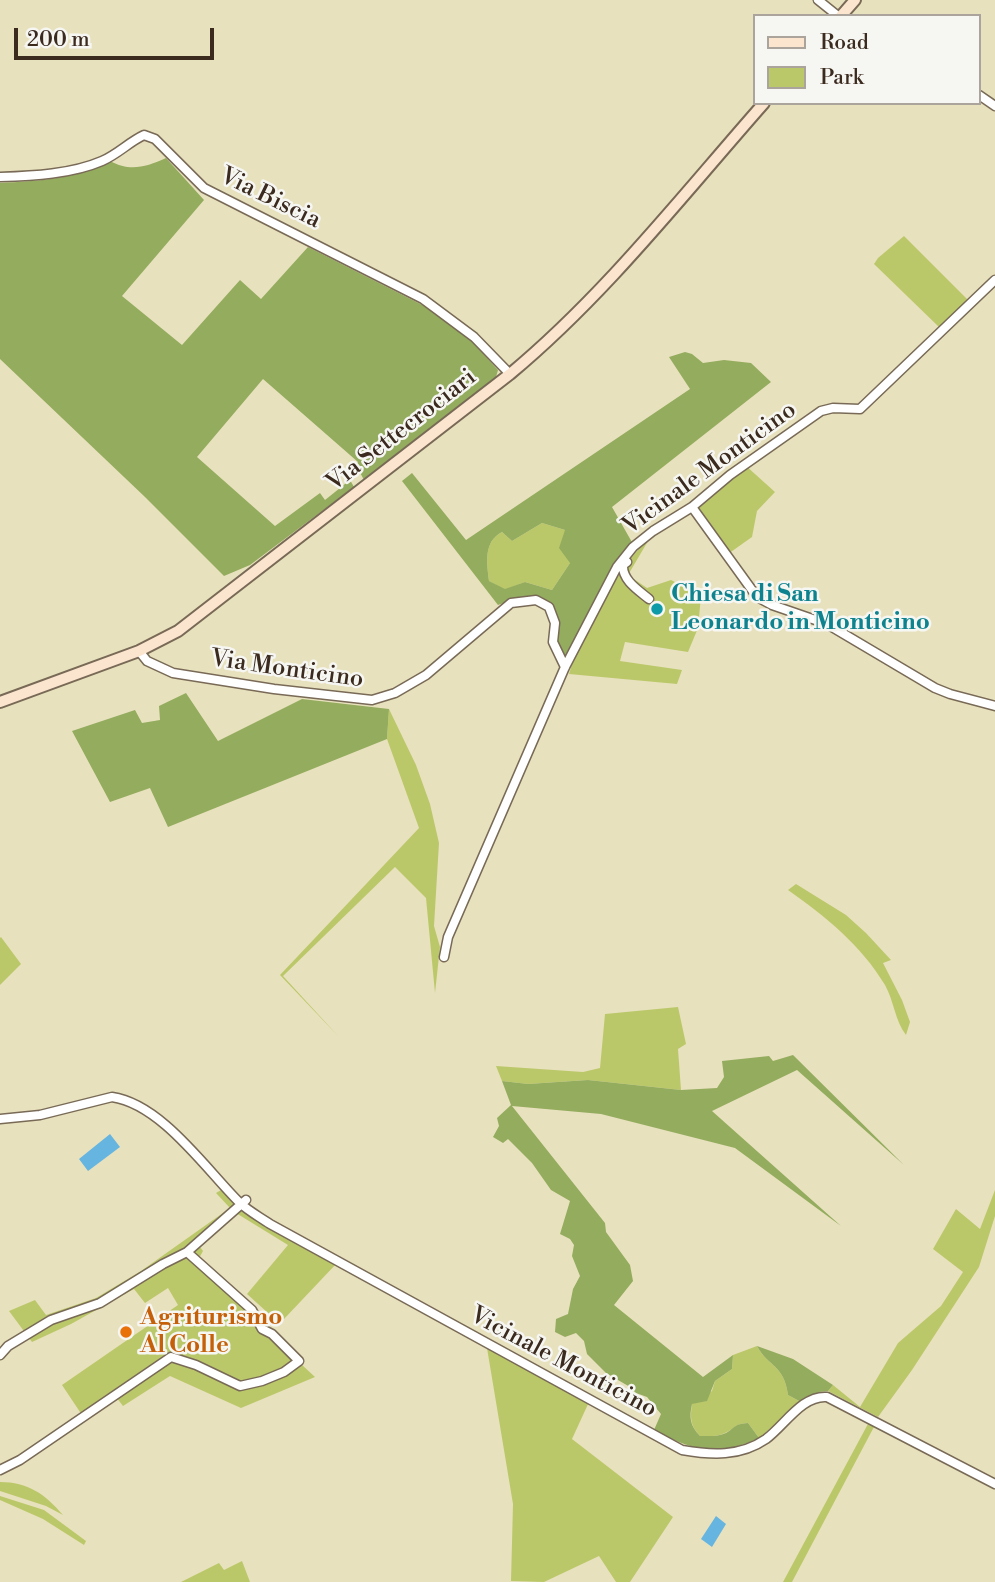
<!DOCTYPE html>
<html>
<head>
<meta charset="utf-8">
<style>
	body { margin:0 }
	#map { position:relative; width:995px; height:1582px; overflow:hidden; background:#e8e1bd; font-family:"Libre Bodoni",serif }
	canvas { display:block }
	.legend { position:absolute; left:753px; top:14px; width:228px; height:91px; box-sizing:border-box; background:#f6f6f2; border:2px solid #aba49d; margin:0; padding:9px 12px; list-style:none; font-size:21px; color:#3b2a1e }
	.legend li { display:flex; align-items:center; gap:14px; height:35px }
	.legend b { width:35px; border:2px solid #aba49d }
	.scale { position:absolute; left:14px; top:28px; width:200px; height:32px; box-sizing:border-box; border:4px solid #3b2a1e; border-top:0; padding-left:9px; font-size:21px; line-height:24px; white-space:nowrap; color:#3b2a1e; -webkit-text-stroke:5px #f6f6f2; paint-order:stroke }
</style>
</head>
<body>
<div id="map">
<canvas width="995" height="1582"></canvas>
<ul class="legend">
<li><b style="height:9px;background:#fce5cf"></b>Road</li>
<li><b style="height:19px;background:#bbc86a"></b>Park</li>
</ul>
<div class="scale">200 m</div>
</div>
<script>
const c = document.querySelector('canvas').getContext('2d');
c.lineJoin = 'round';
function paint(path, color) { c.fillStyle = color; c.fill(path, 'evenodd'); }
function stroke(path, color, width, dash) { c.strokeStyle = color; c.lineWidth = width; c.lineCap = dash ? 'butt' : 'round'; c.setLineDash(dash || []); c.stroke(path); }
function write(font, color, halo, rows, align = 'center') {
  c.font = font + ' "Libre Bodoni",serif'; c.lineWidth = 5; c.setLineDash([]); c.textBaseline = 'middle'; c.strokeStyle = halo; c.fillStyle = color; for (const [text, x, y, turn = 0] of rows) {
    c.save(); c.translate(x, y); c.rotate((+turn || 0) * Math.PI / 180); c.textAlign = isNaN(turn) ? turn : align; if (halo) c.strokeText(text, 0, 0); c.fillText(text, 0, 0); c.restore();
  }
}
paint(new Path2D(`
	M904 236 969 301 940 328 874 264 878 258Z
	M745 465 775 492 757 511 752 537 728 554 690 508Z
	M542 523 565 530 570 563 552 590 525 582 505 590 489 581C487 563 483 542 502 532L512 541Z
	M651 536 628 575 647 588 671 580 701 596 698 628 688 652 625 642 620 661 682 670 677 684 569 674C583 626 616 571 651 536Z
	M389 709 416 765 430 804 439 843 434 926 440 947 435 993 426 898 395 867 283 976 339 1037 280 975 419 828 387 739Z
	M796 884 846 915 866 933 891 960 883 963 902 1000 910 1022 906 1035C895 1021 894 1001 885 985 861 945 825 916 788 890Z
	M1 937 21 964 0 985V938Z
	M678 1007 686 1044 678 1049 681 1090 588 1080 528 1084 502 1081 496 1066 583 1072 600 1068 605 1014Z
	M221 1190 244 1212 337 1263 284 1319 268 1313 247 1294 288 1245 236 1213 200 1247 203 1251 198 1260 272 1337 315 1377 241 1408 170 1376 123 1406 113 1393 82 1415 62 1385 178 1305 168 1288 145 1303 134 1289 71 1324 32 1342 9 1311 35 1300 46 1315 96 1298 141 1271 230 1208 216 1193Z
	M995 1190V1216L979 1267 912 1370 878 1417 828 1391 833 1385 860 1407 898 1343 941 1306 963 1272 933 1249 956 1209 980 1229Z
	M757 1346C768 1367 784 1364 788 1395L801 1402 759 1438 748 1423C734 1424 736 1428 725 1433 718 1437 709 1436 700 1436 690 1426 690 1417 692 1404L712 1391 715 1381 732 1369 733 1355Z
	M487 1348 589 1402 572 1439 673 1517 630 1582H616L599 1556 544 1582 511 1581 513 1504Z
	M869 1422 875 1425 792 1582H783Z
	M0 1482C28 1482 45 1494 63 1515L46 1506 0 1491Z
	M0 1496 44 1510 86 1541 84 1545 43 1519 0 1500Z
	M242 1561 250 1582H181L219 1563 224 1570Z`), '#bbc86a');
paint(new Path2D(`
	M166 158 204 200 122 296 182 345 240 280 261 299 308 247 438 313 472 341 498 370 496 377 364 480 356 465 358 462 263 379 197 457 275 526 320 493 325 500 350 480 354 487 250 565 224 576 145 497 0 359V183C37 181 78 179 110 161 130 172 146 167 166 158Z
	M685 352 692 354 703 363 724 360 751 363 771 382 612 507 633 544 601 589 566 662 556 642 553 607 514 599 498 605 402 481 412 473 466 540 690 389 669 357ZM542 523 565 530 559 548 570 563 552 590 525 582 505 589 489 581C487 563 483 542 502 532L512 541Z
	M186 693 218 741 302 699 389 709 387 739 168 827 150 788 110 802 72 731 135 710 142 723 160 720 159 706Z
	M793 1055 904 1165 797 1070 712 1111 841 1226 735 1148 601 1114 512 1106 605 1223 606 1232 630 1265 633 1281 614 1305 703 1377 733 1355 732 1369 715 1381 707 1401 692 1404C689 1417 690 1426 700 1436 709 1436 718 1437 726 1433 736 1427 734 1424 748 1423L759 1438C716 1458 694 1451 654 1430L661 1414 647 1397 636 1393 630 1387 606 1373 587 1354 584 1341 576 1333 565 1337 555 1332 556 1319 568 1314 573 1289 580 1276 572 1256 574 1245 570 1239 560 1234 570 1201 551 1190 532 1163 508 1139 503 1143 493 1137 499 1126 497 1118 511 1105 502 1081 528 1084 588 1080 681 1090 717 1088 724 1077 722 1061 769 1056 773 1061Z
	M757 1346 793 1359 833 1385 828 1391 819 1392 801 1402 788 1395C784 1364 768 1367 757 1346Z`), '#94ac5e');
paint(new Path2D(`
	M110 1134 120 1147 88 1171 79 1159Z
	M716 1516 726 1524 712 1547 701 1539Z`), '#65b5e0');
const street = new Path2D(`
	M818 0 838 16
	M979 95 995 106
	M0 177C33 176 72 174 102 161 118 154 129 142 144 135L155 139 204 188 423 299 474 337 510 374
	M692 507 757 597 772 605 827 624 935 688 950 694 995 706
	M627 562 623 565C622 580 638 590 649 599
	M139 651 147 661 173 673 274 689 372 700 395 693 426 675 511 603 536 600 549 607 555 623 553 642 565 667
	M444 957 448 937 565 667 617 567 633 547 653 531 692 507 730 475 821 411 833 408 860 409 995 280
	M0 1119 40 1115 112 1097C161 1104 205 1168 239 1202 248 1211 260 1217 270 1224L682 1450C711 1455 740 1457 766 1439 785 1425 802 1395 827 1397L995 1484
	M0 1355 8 1346 51 1320 100 1303 163 1264 187 1252 246 1200
	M0 1470 20 1460 171 1357 196 1365 240 1386 262 1381 284 1372 299 1361 272 1334 262 1329 252 1310 187 1252`);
const secondary = new Path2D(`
	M841 16 855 0
	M0 702 139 651 178 631 510 374C605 295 682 196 764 103`);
stroke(street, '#786a56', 11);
stroke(secondary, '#786a56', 14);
stroke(street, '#fff', 8);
stroke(secondary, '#fce5cf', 10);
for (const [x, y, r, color] of [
	[657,609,7,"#0f9aa8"],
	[126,1332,7,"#e8710a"]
]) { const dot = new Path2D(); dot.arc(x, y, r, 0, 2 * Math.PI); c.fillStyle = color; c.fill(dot); stroke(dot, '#f6f6f2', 2.5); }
write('24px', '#3b2a1e', '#f6f6f2', [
	["Via Biscia",270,199,26],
	["Via Settecrociari",402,431,-38],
	["Vicinale Monticino",710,469,-36],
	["Via Monticino",287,670,8],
	["Vicinale Monticino",563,1363,28]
]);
write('bold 24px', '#0d838f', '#f6f6f2', [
	["Chiesa di San",671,595],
	["Leonardo in Monticino",671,623]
], 'left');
write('bold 24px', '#c56008', '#f6f6f2', [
	["Agriturismo",140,1318],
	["Al Colle",140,1346]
], 'left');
</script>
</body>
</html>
